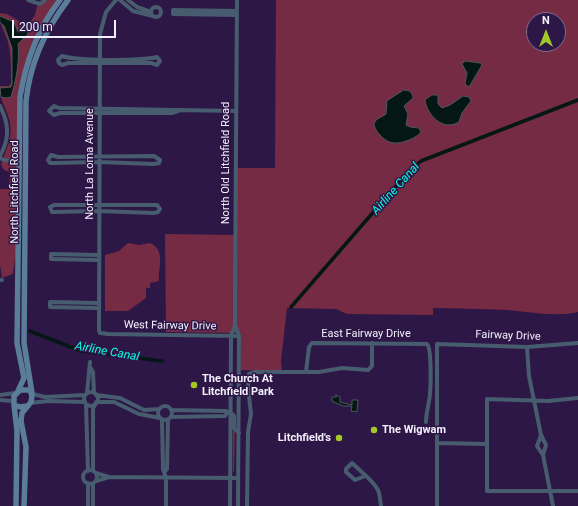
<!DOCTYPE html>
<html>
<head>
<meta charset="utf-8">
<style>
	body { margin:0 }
	#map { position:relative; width:578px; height:506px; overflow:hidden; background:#2d1746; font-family:Roboto,sans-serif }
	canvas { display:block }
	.north { position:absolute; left:526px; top:12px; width:40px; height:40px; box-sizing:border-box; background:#2d1746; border:1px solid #7d6d8f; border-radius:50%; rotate:0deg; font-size:11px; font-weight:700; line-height:16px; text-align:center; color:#f4effc }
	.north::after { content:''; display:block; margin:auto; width:14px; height:18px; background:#a3c926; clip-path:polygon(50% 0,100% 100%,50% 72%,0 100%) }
	.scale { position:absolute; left:12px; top:20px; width:104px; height:18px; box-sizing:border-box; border:2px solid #f4effc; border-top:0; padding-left:5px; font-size:12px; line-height:14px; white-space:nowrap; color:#f4effc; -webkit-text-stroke:3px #2d1746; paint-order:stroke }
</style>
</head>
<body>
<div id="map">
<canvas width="578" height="506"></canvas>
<div class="north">N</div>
<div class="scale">200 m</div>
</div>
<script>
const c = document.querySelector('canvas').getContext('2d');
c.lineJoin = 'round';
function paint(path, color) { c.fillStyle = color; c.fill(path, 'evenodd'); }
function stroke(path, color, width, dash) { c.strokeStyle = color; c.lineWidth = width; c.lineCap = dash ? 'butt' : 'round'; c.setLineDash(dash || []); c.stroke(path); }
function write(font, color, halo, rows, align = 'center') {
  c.font = font + ' Roboto,sans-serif'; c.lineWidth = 3; c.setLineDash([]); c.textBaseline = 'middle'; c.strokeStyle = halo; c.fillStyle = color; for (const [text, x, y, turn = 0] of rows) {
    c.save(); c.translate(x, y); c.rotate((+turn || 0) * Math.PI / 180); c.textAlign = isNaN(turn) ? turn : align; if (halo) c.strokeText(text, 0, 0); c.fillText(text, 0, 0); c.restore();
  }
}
paint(new Path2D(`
	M47 0H57L21 78 17 244 13 274 2 278 0 265V189H9L10 172 4 170 1 165C6 149 14 135 9 119 5 103 0 104 0 86H9L11 83C11 70 11 55 8 42 4 29 0 28 0 13L7 14 26 25C33 21 36 14 37 6Z
	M276 0H578V312C557 317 530 312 507 310 483 309 458 308 433 308V315L347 314 336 309 287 308 281 361 282 371 241 370V333L166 332 165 234 235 235 236 168H275ZM534 20H558V44H534Z
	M128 243 139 245 150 243C166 250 158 267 159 281L150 283V288H146V298L128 311H105V255L119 251Z
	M233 429H235L234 472 233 471Z`), '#762b44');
const water = new Path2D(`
	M0 16 14 22 18 32 25 28 28 29V34L18 44C20 60 16 81 11 97L6 98 1 97 0 88 11 87 12 84V48L4 26 0 22Z
	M466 61 480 63 482 65 469 87 465 84 467 73 462 64Z
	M404 90 410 91 413 96V98L404 106 408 114 406 125 410 127 419 128 421 132C417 138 401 144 394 143 386 143 375 132 374 124L376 120 386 114 387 101Z
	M432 95H438V104L442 108 450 105 463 96 469 97 471 101 462 113 459 122C443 132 427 115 425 100Z
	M336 395 340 397V402L352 405V400H358L357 412 351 411 352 406H343L332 401V397H336Z`);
paint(water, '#051714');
stroke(water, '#4d585a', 1);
stroke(new Path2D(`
	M291 307 409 171 421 161 578 100
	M30 331 81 351 162 361`), '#051714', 3.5);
stroke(new Path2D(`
	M28 0 40 4 45 0
	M116 0 106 12 100 34 99 330 100 333 108 334 239 336
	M120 0 133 11 153 16
	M128 0 137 7 151 12
	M237 0 235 293V326L239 335 238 506
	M151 12a5 5 0 1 1 10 0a5 5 0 1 1-10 0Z
	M237 11 173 10V14L237 15
	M62 56C77 61 141 61 157 57L160 61 157 65 151 63H68L62 65 59 63 58 60Z
	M0 106C9 124 10 138 0 156
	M178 111 172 113H60L54 115 49 111 54 106 59 108 236 111
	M51 155 58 157 154 156 160 160 159 163 154 164 99 162 54 163H50L48 160Z
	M0 158 4 160 19 162
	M54 205H157L160 209 158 212 154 213 99 211 52 212 50 207Z
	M98 255 51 254V259L98 260
	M0 280H2
	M98 303 50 302V307L98 308
	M527 347 529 376 541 435
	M90 367 93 372 94 393
	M306 372 309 347 312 343 427 344C432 349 431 392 429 401 428 408 426 414 426 422
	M84 399a7 7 0 1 1 14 0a7 7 0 1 1-14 0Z
	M87 393 90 362
	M32 394 45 397 85 395
	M0 395 15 393
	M96 395 120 398 144 410 159 409
	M578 398 548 401 487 399V491H578
	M0 400 13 401
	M96 402H114L139 414 160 418
	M30 403 49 401 85 402
	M86 404 88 471
	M158 413a7 7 0 1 1 14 0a7 7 0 1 1-14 0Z
	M171 410 225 411 231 413
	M231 413 234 416V428L239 433
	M171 417 225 416 227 413
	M162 420 163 469 166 478V506
	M541 435 546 445 543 455 537 446Z
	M437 443 487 444
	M543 455 553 506
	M83 477a7 7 0 1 1 14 0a7 7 0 1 1-14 0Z
	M93 471V409L95 404
	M165 471 167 469 168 419
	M96 473 109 477 238 478
	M365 476 355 480 346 472V469L352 463C360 471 373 480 378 490 380 494 380 501 381 506
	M96 481 109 477
	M88 506V483
	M93 506V484
	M230 506 231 335 235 326
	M247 506 248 432 251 414 248 387 249 374 255 372H319L342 368 368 370 372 366V343
	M437 506V344L527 347 578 343`), '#475d6f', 4);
stroke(new Path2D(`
	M18 391 24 378 17 343 20 97C26 61 37 29 60 0
	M32 393 24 343 26 101C30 63 45 30 68 0
	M14 405 17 431 16 506
	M24 506 26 447 21 421 22 413 31 402 32 396 30 390H20L14 396V405L20 407 27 406`), '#5a7d99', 5.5);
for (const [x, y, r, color] of [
	[194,385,4,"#a3c926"],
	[374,430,4,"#a3c926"],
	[339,438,4,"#a3c926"]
]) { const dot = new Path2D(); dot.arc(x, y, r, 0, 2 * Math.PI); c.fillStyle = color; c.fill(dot); stroke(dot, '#2d1746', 1.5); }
write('11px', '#f4effc', '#2d1746', [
	["North Old Litchfield Road",226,163,-90],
	["North La Loma Avenue",90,164,-90],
	["North Litchfield Road",15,192,-90],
	["West Fairway Drive",170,326,1],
	["East Fairway Drive",366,334],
	["Fairway Drive",508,336,2]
]);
write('bold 11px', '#f4effc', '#2d1746', [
	["The Church At",202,379],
	["Litchfield Park",202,392],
	["The Wigwam",382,430],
	["Litchfield's",331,438,"right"]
], 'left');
write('italic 12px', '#09ffe6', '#2d1746', [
	["Airline Canal",396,189,-48],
	["Airline Canal",107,352,10]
]);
</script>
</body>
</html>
